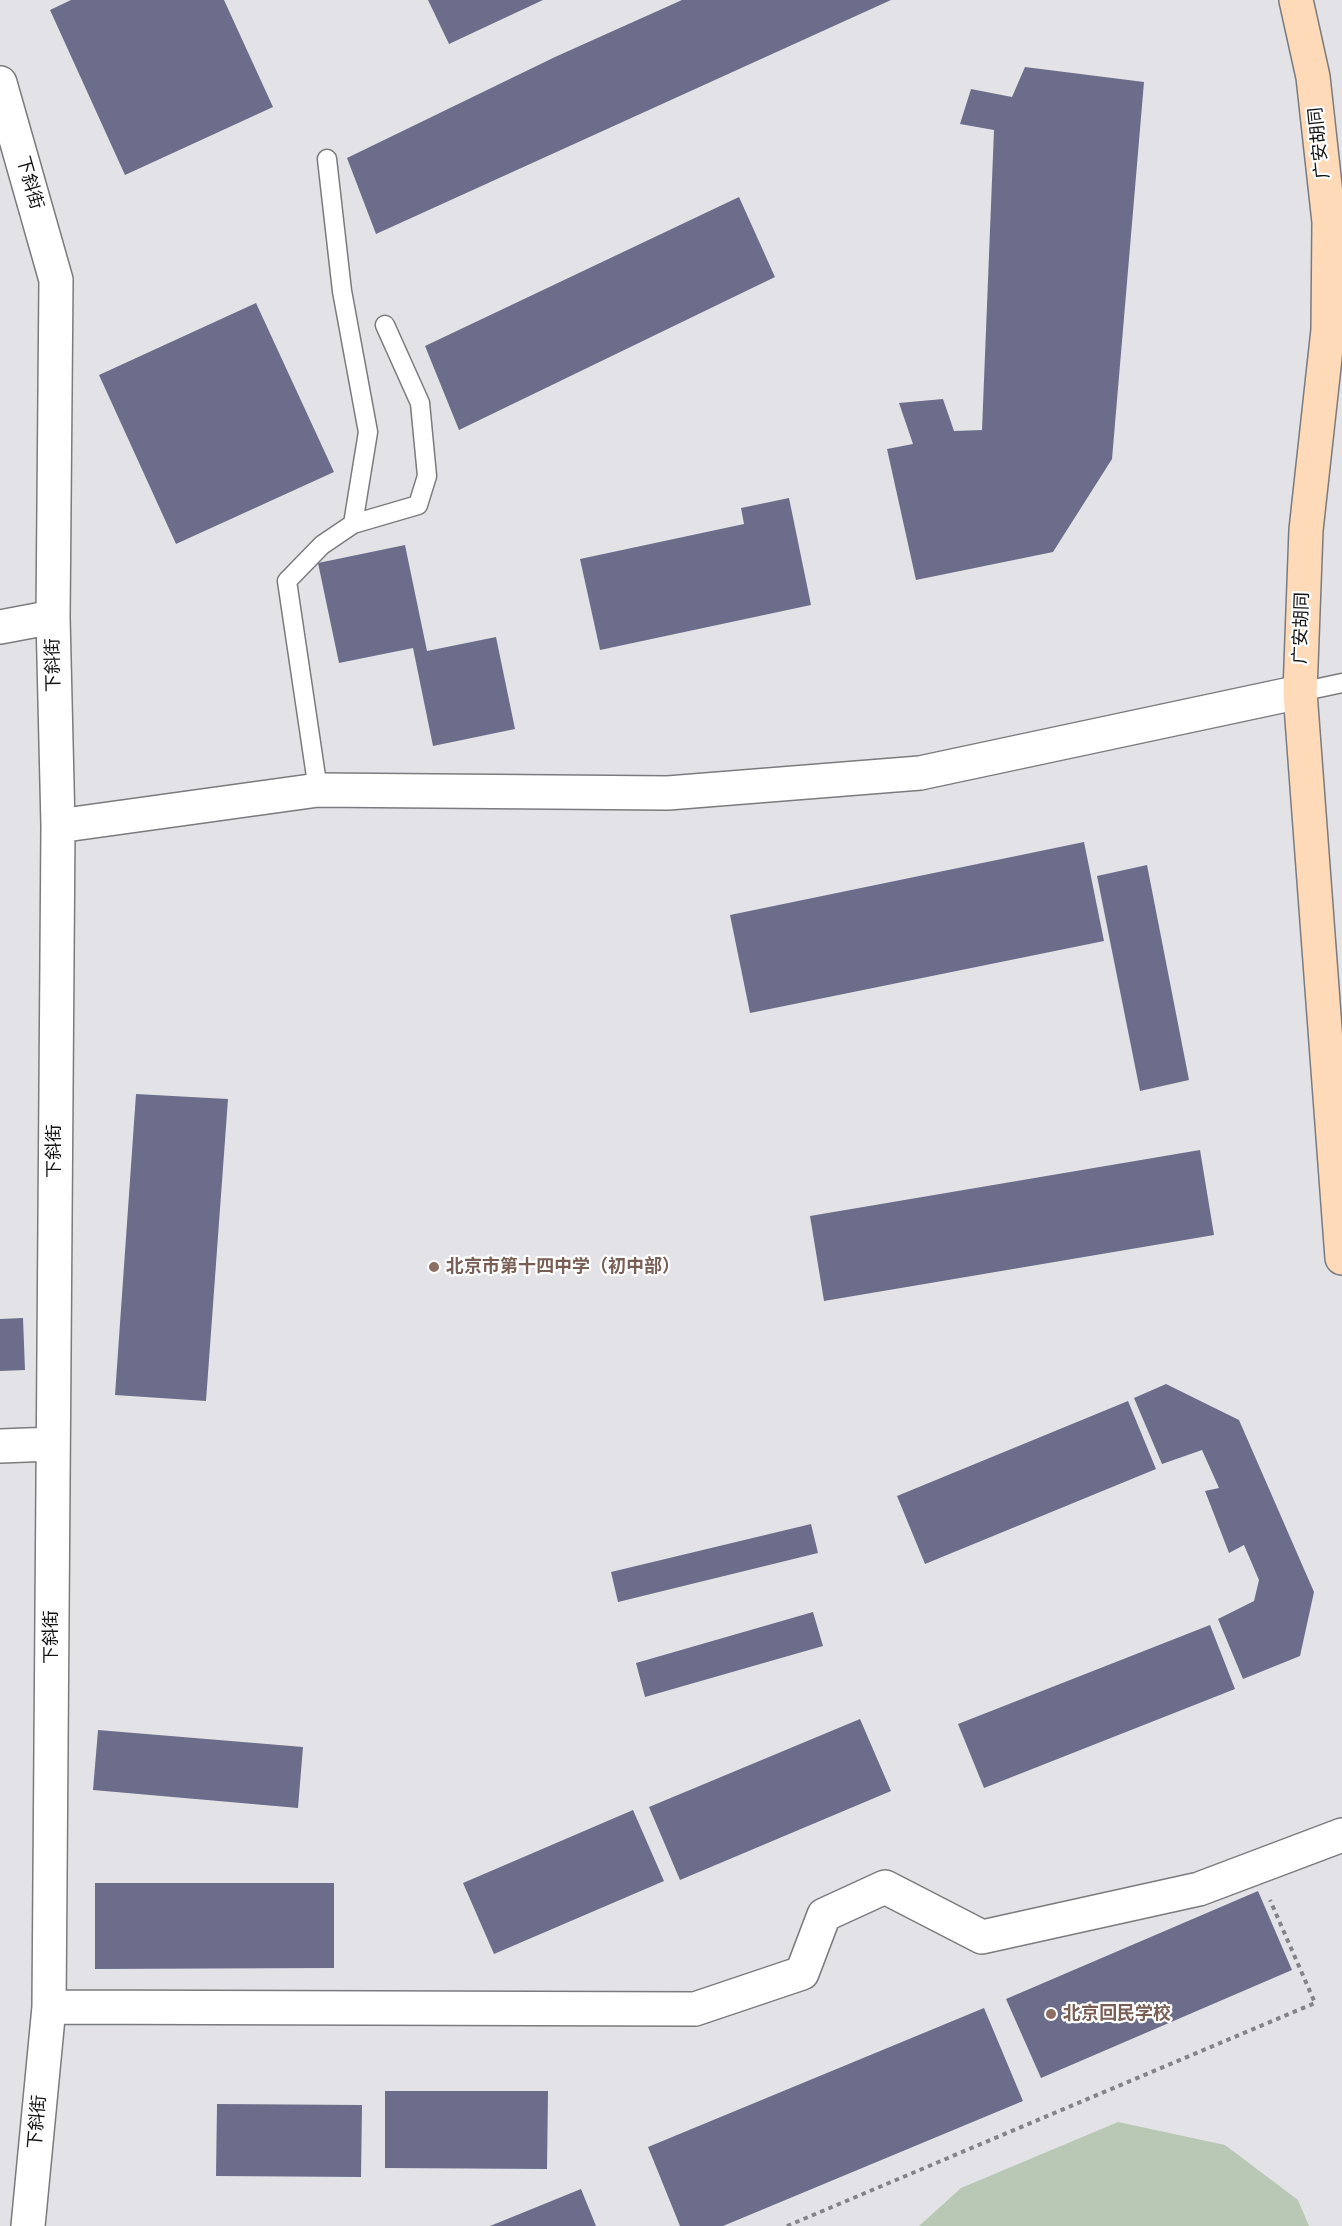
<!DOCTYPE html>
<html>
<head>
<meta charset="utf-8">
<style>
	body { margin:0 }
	canvas { display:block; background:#e3e3e7 }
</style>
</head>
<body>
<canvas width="1342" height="2226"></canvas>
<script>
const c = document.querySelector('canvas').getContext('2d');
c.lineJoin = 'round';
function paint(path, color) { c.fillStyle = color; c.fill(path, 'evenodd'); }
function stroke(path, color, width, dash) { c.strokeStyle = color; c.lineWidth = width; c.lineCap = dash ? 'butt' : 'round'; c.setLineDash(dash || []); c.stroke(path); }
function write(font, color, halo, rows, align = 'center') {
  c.font = font + ' "DejaVu Sans","Noto Sans SC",sans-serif'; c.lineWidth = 4.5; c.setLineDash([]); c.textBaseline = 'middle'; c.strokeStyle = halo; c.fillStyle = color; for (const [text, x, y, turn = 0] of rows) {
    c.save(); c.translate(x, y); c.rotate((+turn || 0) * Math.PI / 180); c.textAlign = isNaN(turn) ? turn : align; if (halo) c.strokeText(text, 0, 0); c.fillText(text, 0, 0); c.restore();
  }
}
paint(new Path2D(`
	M1118 2122 1225 2145 1298 2200 1309 2226H919L961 2188Z`), '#b9c8b4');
paint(new Path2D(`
	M71 0H224L273 107 125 175 50 10Z
	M428 0H543L449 44Z
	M682 0H891L376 234 347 158 555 57Z
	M1025 67 1144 82 1112 459 1053 552 916 580 887 449 913 444 899 403 943 399 954 431 982 430 994 130 960 124 971 89 1012 97Z
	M739 197 775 277 459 430 425 346Z
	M256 303 334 472 176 544 99 375Z
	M789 498 811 605 600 650 580 559 744 524 741 508Z
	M405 545 427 651 496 637 515 729 433 746 413 648 339 663 318 563Z
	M1084 842 1104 941 750 1013 730 915Z
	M1147 865 1189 1080 1140 1091 1097 876Z
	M136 1094 228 1099 206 1401 115 1395Z
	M1200 1150 1214 1235 824 1301 810 1216Z
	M23 1318 25 1370 0 1371V1319Z
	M1166 1384 1239 1420 1314 1592 1300 1656 1243 1679 1218 1619 1254 1601 1259 1580 1244 1545 1229 1553 1205 1491 1219 1488 1202 1450 1162 1464 1134 1398Z
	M1128 1401 1156 1469 925 1564 897 1496Z
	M811 1524 818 1553 618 1602 611 1572Z
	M813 1612 823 1646 645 1697 636 1663Z
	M1210 1625 1235 1689 984 1788 958 1724Z
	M860 1719 891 1791 680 1880 649 1807Z
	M98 1730 303 1747 298 1808 93 1790Z
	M633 1810 664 1881 494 1954 463 1883Z
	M95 1883H334V1968L95 1969Z
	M1258 1891 1292 1970 1041 2078 1006 1999Z
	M984 2008 1023 2101 723 2226H680L648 2147Z
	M385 2091H548L547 2169 385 2168Z
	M217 2104 362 2105 361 2177 216 2176Z
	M581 2189 596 2226H490Z`), '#6c6d8b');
const lane = new Path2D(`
	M327 159 342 291 368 432 353 524
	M1300 692 1342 683
	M318 790 287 581 322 545 353 524 418 505 427 476 420 403 385 325`);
const street = new Path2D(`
	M0 83 56 280 53 617 58 826 49 2007 28 2226
	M0 627 53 617
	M58 826 318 790 668 793 920 773 1300 692
	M0 1446 53 1444
	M49 2007 695 2009 802 1973 824 1915 885 1887 982 1937 1199 1889 1342 1835`);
const secondary = new Path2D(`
	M1296 0 1313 77 1329 222 1328 330 1306 530 1300 692 1342 1258`);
stroke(lane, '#7a7b7e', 21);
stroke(street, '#7a7b7e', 36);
stroke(secondary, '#7a7b7e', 36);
stroke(new Path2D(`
	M787 2226 1315 2003 1270 1900`), '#848487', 4, [4.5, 4.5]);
stroke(lane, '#fff', 18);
stroke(street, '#fff', 33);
stroke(secondary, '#fedab8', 33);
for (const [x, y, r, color] of [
	[434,1267,6,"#8d6e63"],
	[1051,2014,6,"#8d6e63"]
]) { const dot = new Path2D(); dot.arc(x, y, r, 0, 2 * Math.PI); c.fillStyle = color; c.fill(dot); stroke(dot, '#fff', 2); }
write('18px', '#141415', '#fff', [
	["广安胡同",1320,143,-96],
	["下斜街",29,183,74],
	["广安胡同",1302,628,-88],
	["下斜街",54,665,-91],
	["下斜街",55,1151,-90],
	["下斜街",52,1637,-90],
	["下斜街",38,2122,-85]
]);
write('bold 18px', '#785e54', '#fff', [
	["北京市第十四中学（初中部）",446,1267],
	["北京回民学校",1063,2014]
], 'left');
</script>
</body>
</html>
